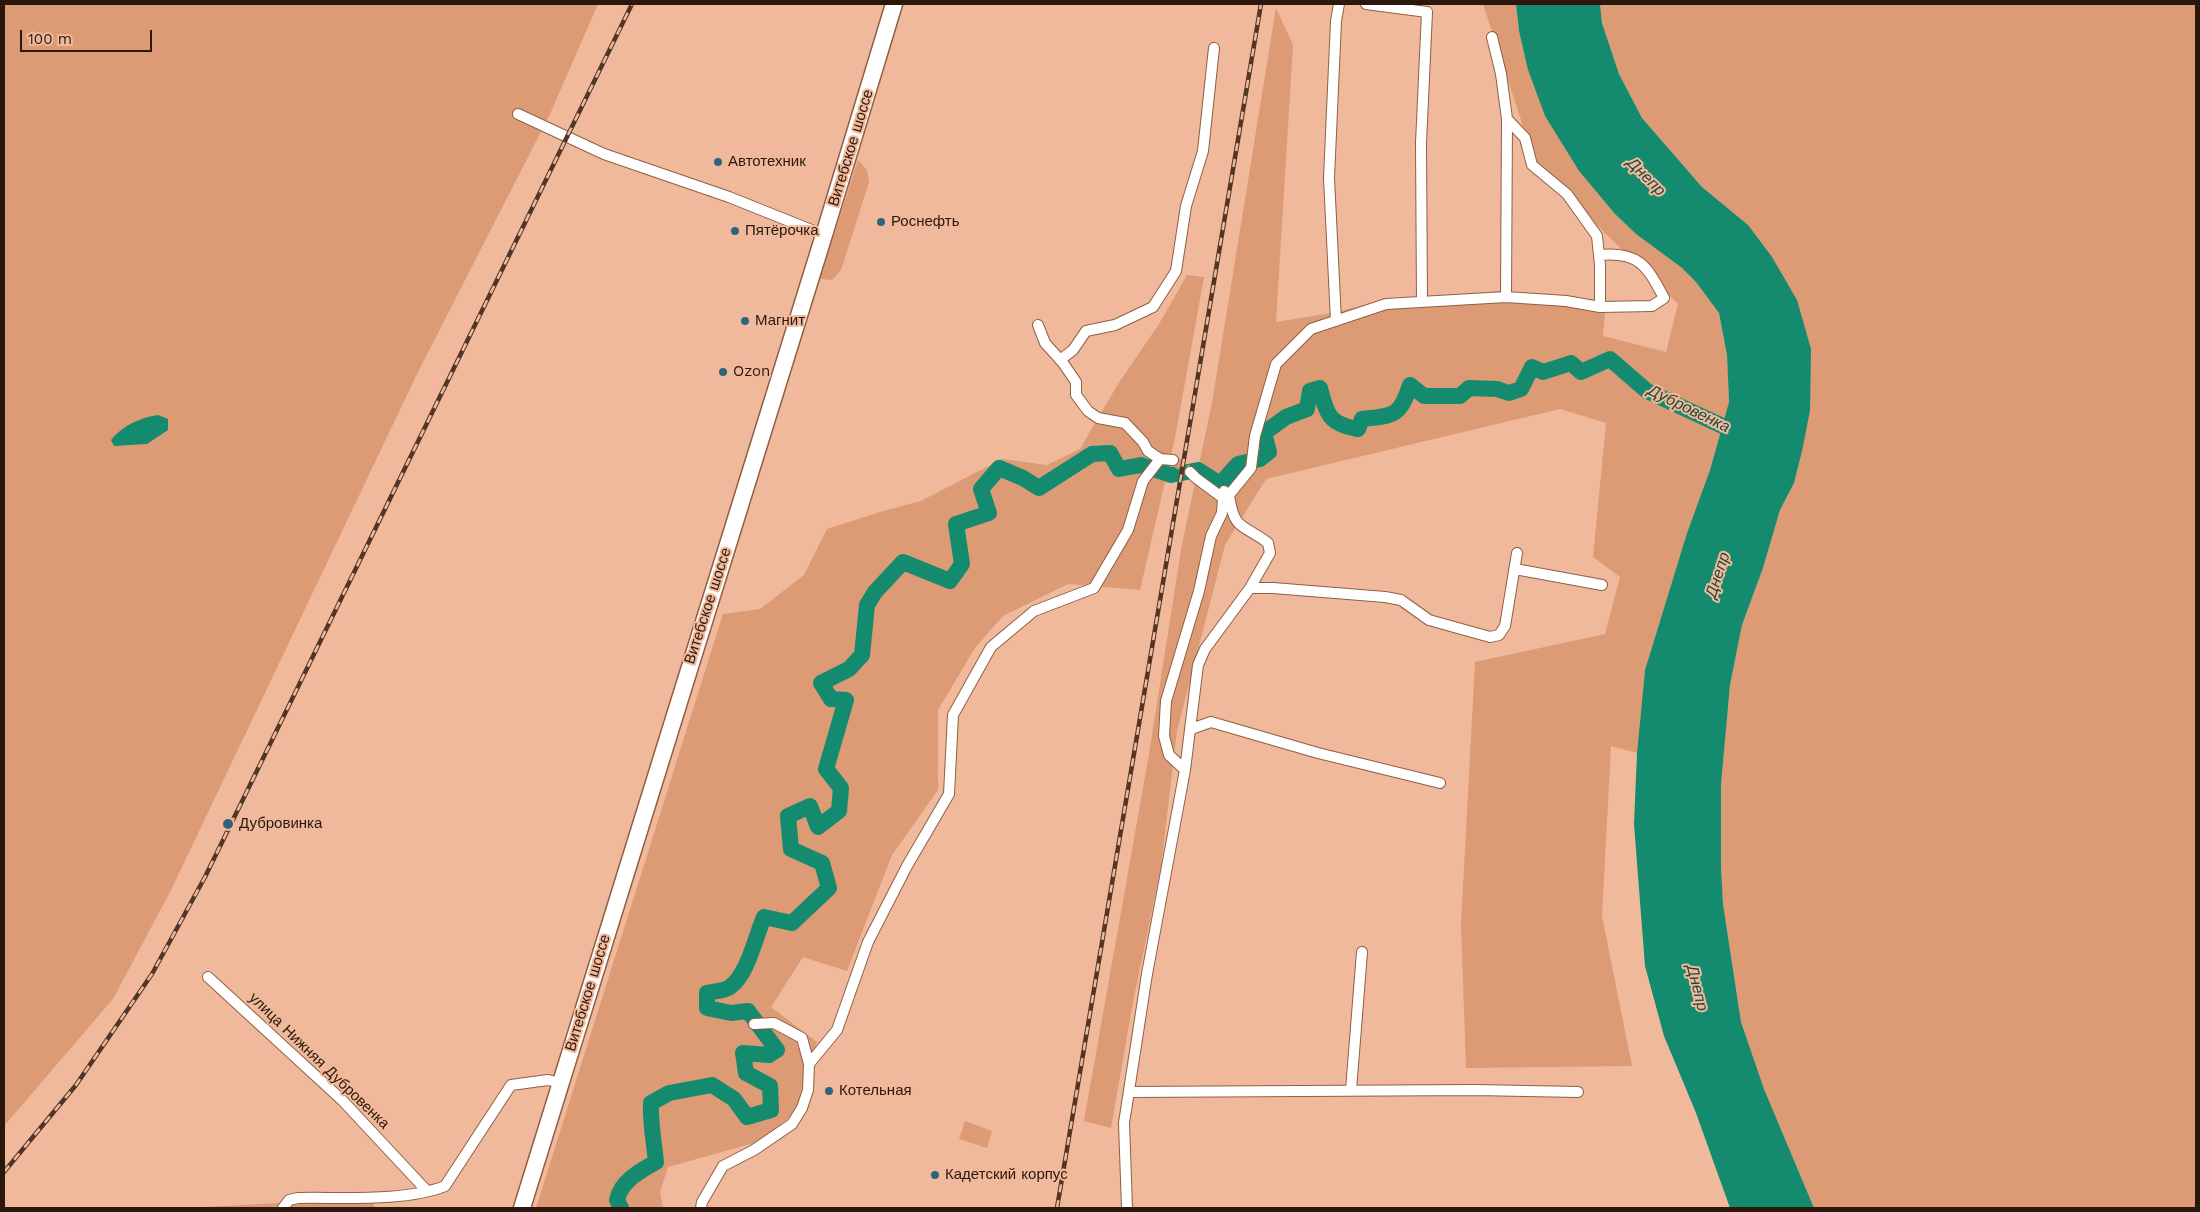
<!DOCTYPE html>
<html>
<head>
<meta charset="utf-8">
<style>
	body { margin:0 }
	#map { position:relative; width:2200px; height:1212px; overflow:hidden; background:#f0b99b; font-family:"Work Sans",sans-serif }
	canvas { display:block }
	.frame { position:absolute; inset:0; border:5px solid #2b170c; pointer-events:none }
	.scale { position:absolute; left:20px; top:30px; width:132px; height:22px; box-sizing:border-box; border:2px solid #2b170c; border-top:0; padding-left:6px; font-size:15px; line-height:18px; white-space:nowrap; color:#2b170c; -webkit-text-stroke:4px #f0b99b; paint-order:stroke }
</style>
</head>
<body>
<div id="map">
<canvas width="2200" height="1212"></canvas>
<div class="frame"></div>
<div class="scale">100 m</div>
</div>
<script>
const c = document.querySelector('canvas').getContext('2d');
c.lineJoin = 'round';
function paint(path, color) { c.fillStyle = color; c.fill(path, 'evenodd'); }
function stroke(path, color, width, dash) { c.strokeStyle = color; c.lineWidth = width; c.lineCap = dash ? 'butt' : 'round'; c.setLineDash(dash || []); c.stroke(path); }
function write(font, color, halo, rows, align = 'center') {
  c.font = font + ' "Work Sans",sans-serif'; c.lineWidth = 4; c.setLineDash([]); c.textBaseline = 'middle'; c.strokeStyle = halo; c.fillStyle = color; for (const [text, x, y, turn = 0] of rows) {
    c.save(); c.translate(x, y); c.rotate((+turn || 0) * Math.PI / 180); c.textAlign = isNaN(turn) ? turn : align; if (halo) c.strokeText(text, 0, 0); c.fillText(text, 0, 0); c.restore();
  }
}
paint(new Path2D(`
	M4 4H598L550 114 417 374 171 890 113 999 4 1126Z
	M1483 4H1516L1519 31 1528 70 1545 116 1579 171 1615 214 1636 234 1682 268 1696 282 1719 313 1727 355 1729 402 1710 470 1687 533 1645 670 1637 753 1611 746 1602 916 1632 1066 1466 1068 1461 924 1475 662 1605 634 1620 577 1593 557 1606 423 1560 409 1266 479 1225 545 1177 731 1161 867 1133 1002 1111 1128 1084 1121 1149 754 1182 544 1212 403 1276 8 1293 45 1276 322 1331 313 1381 301 1503 291 1606 304 1603 336 1666 352 1678 304 1536 166Z
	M1600 4H2196V1208H1814L1764 1089 1741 1022 1723 904 1721 867V785L1730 685 1742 625 1763 568 1780 510 1794 483 1810 411 1748 225 1702 187 1642 118 1619 74 1602 23Z
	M858 160 867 170 869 182 841 270 832 280 820 279Z
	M1187 275 1204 277 1175 438 1140 590 1068 584 1003 616 975 648 938 710V790L892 855 847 971 803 957 771 1007 817 1042 794 1113 761 1141 668 1167 660 1192 663 1208H536L723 614 760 609 804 575 827 529 883 511 921 501 1002 459 1047 465 1080 449 1118 384 1159 324Z
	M965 1121 992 1131 987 1148 959 1139Z
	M371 1198 375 1208H199L204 1207Z`), '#dc9a75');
paint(new Path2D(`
	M1516 4H1600L1602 23 1619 74 1642 118 1702 187 1748 225 1772 257 1797 300 1811 349 1810 411 1802 451 1794 483 1780 510 1763 568 1742 625 1730 685 1721 785V867L1723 904 1741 1022 1764 1089 1814 1208H1730L1696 1113 1664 1036 1645 966 1634 824 1637 753 1645 670 1687 533 1710 470 1719 438 1729 402 1727 355 1719 313 1696 282 1682 268 1636 234 1615 214 1579 171 1545 116 1528 70 1519 31Z
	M158 415 168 419V430L147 444 114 446 111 440C123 425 140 418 158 415Z`), '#148b6e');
stroke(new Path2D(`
	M621 1208 617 1200C621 1181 640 1171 656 1162 654 1142 650 1122 651 1103L669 1093 712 1085 734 1099 747 1117 771 1110 770 1086 746 1073 743 1053 769 1055 777 1050 748 1011 731 1013 707 1008V993C714 991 725 991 730 987 748 974 755 938 764 917L792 923 829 888 822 863 791 849 788 816 810 806 818 827 839 811 841 788 826 769 846 700 831 699 821 683 849 669 862 655 867 605 875 592 903 562 950 581 962 564 956 524 989 513 981 489 999 468 1023 478 1039 488 1092 454 1110 453 1119 469 1141 465 1171 475 1198 470 1220 484 1238 464 1260 459 1269 452 1264 433 1286 417 1307 409 1310 391 1320 388C1327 415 1329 424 1358 429L1362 419C1393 416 1400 417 1410 385L1424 396H1460L1469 388 1497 389 1509 393 1521 389 1532 367 1543 372 1571 363 1581 372 1610 359 1647 391 1742 435`), '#148b6e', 16);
stroke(new Path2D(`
	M1173 460 1190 472`), '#c9997e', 10, [10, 5]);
const street = new Path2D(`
	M1366 4 1427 12 1421 143 1422 302
	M1492 37 1501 74 1507 119 1506 297
	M518 114 604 154 729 197 824 235
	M1599 255C1639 251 1647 266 1664 298L1652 306 1600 307
	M1336 321 1329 178 1336 21 1339 4
	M1038 325 1045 343 1063 363 1076 382V395L1088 411 1098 418 1125 423 1143 442 1148 451 1160 459 1173 460
	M1060 360 1073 350 1086 331 1115 325 1153 307 1176 271 1186 206 1203 151 1214 48
	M1224 491 1229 495C1234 532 1244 524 1268 543L1270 553 1250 588
	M1229 495 1251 468 1255 436 1276 364 1311 329 1386 304 1506 297 1566 301 1600 307V265L1597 236 1567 194 1532 165 1525 138 1507 119
	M1515 569 1602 585
	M1191 729 1211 722 1318 753 1440 783
	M1185 770 1169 755 1164 736 1166 701 1199 591 1211 536 1222 513 1223 498 1196 478 1190 472
	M208 977 342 1100 427 1191
	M809 1064 837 1030 868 942 907 866 949 794 953 715 991 647 1034 611 1094 588 1128 530 1143 481 1160 459
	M1351 1090 1362 952
	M1129 1092 1475 1090 1578 1092
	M283 1208 289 1200 298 1198C341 1197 405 1202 445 1186L511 1085 548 1080 561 1083
	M701 1208 702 1202 723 1166 754 1150 792 1124 802 1108 808 1090 809 1064 802 1038 774 1023 754 1024
	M1127 1208 1124 1123 1147 974 1185 770 1198 665 1205 649 1250 588H1273L1385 597 1401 600 1429 620 1490 637 1499 635 1505 626 1517 553`);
const primary = new Path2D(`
	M522 1208 824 235 894 4`);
stroke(street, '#905f43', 12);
stroke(primary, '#905f43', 19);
stroke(street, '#fff', 10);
stroke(primary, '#fff', 16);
const rail = new Path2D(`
	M4 1172 76 1085 152 974 205 877 632 4
	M1057 1208 1261 4`);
stroke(rail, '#513628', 4.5);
stroke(rail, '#f0b99b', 2.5, [8]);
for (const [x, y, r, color] of [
	[718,162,5,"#2c657e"],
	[881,222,5,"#2c657e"],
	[735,231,5,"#2c657e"],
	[745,321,5,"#2c657e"],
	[723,372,5,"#2c657e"],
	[228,824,6,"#2c657e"],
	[829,1091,5,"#2c657e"],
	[935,1175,5,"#2c657e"]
]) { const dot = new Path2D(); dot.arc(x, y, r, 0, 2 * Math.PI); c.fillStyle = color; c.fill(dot); stroke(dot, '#f0b99b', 2); }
write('15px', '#2b170c', '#f0b99b', [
	["Витебское шоссе",851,148,-73],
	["Витебское шоссе",708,606,-72],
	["Витебское шоссе",588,993,-73],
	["улица Нижняя Дубровенка",319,1061,44]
]);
write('15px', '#2b170c', '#f0b99b', [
	["Автотехник",728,162],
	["Роснефть",891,222],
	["Пятёрочка",745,231],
	["Магнит",755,321],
	["Ozon",733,372],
	["Дубровинка",239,824],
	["Котельная",839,1091],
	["Кадетский корпус",945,1175]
], 'left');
write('italic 16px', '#1d4a3c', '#f0b99b', [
	["Днепр",1646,177,45],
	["Дубровенка",1689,409,26],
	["Днепр",1718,575,-72],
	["Днепр",1697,988,76]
]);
</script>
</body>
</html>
